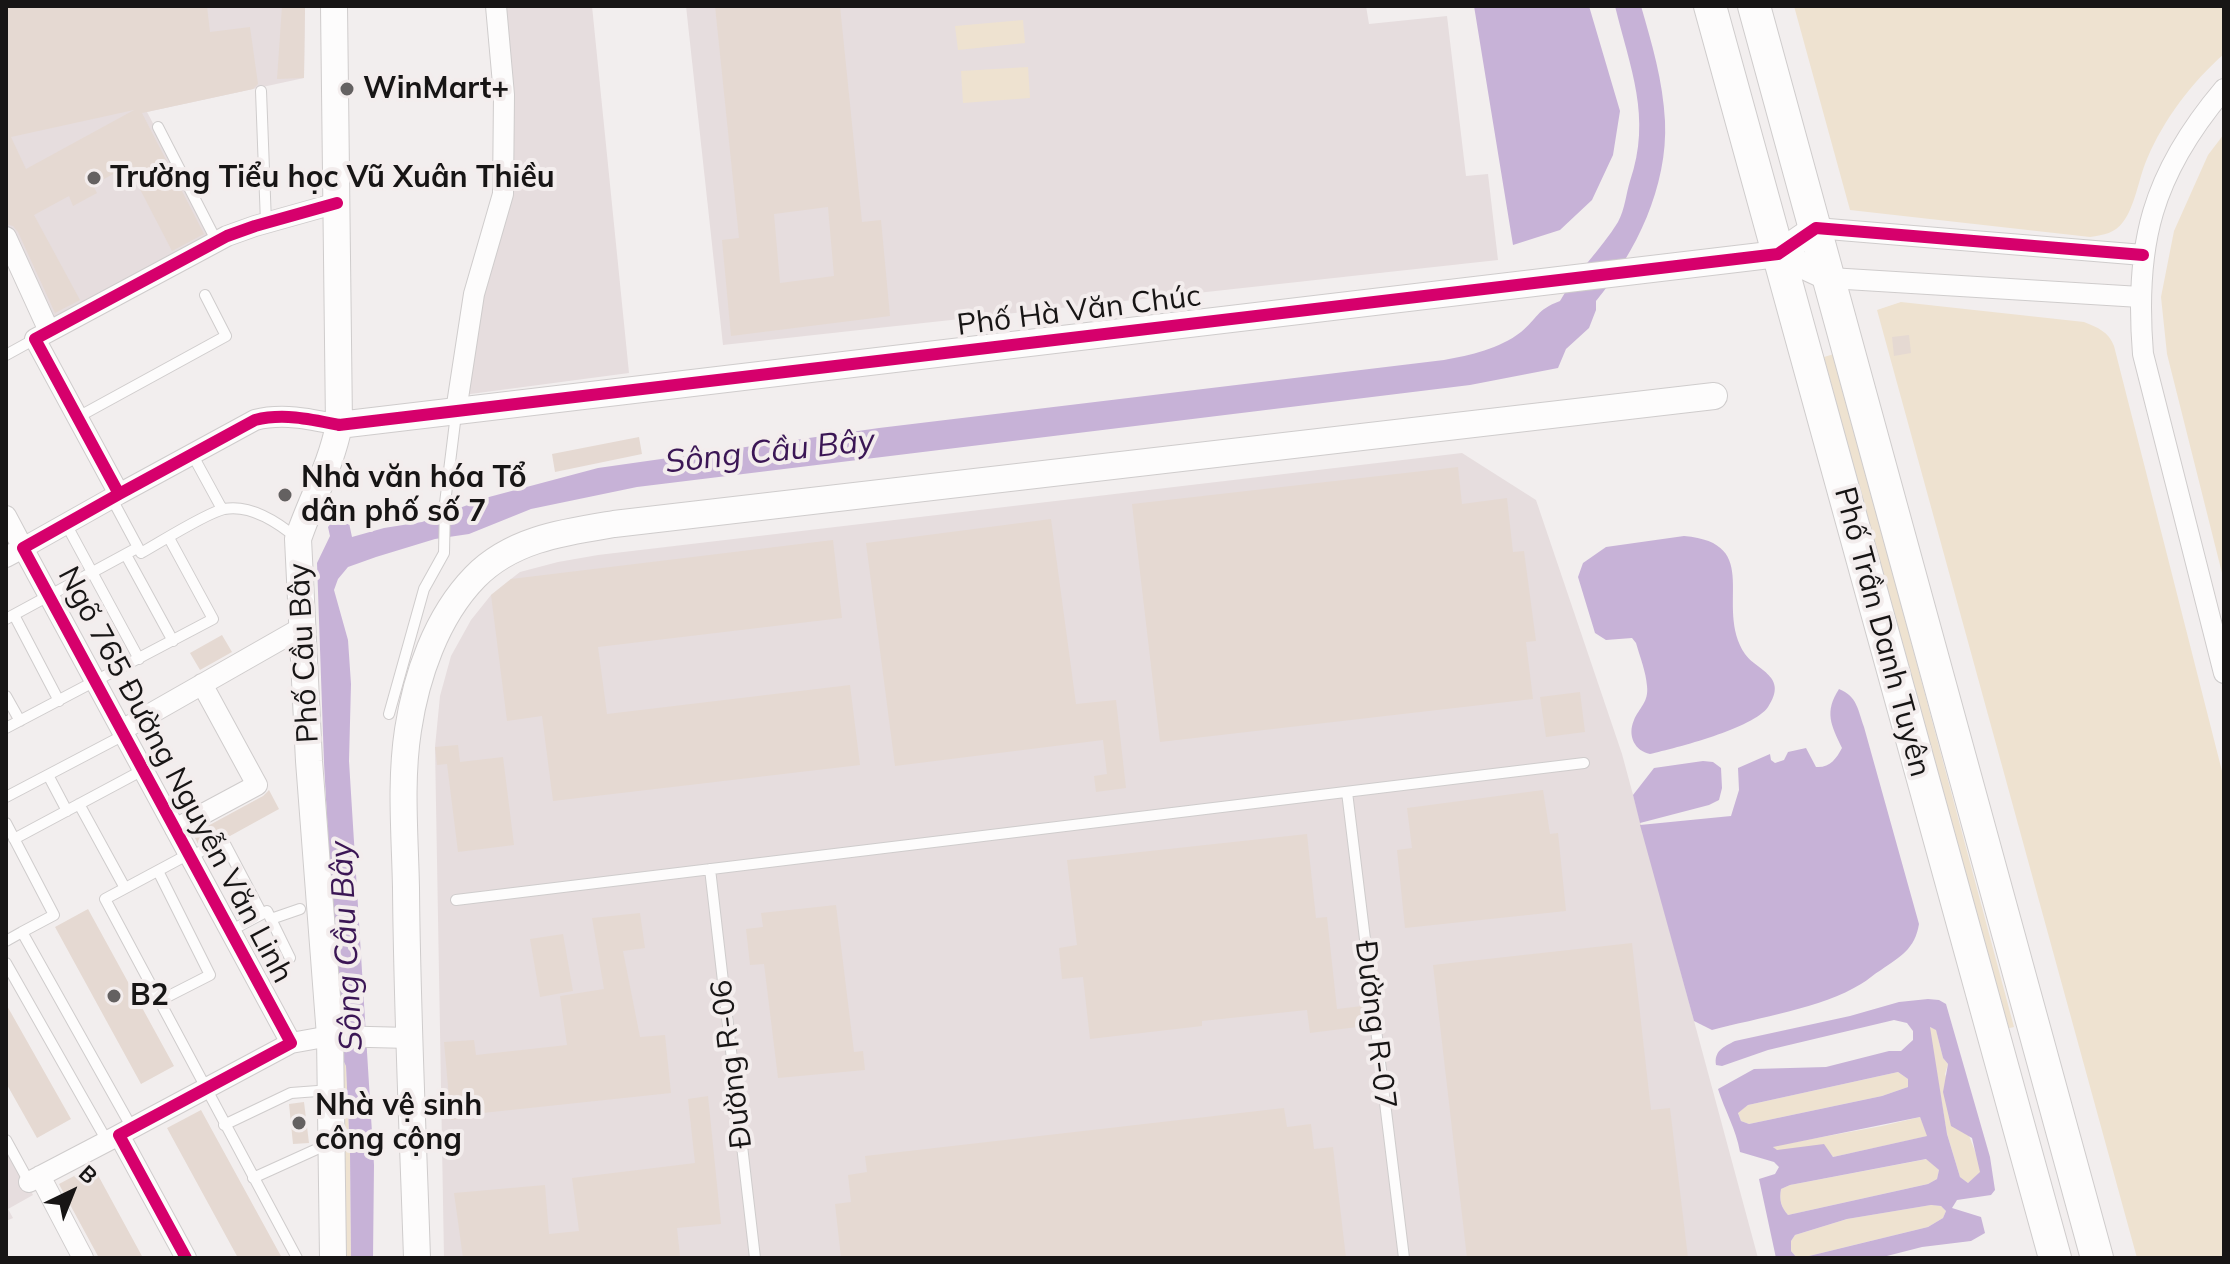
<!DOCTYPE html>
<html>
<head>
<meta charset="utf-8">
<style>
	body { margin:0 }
	#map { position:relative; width:2230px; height:1264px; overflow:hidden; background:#f2eeee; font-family:Mulish,sans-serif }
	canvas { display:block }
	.frame { position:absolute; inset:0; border:8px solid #171515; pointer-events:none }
	.north { position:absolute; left:32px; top:1152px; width:80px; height:80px; -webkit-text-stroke:6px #f3eded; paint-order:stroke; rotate:43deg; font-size:22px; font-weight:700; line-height:32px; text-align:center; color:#171515 }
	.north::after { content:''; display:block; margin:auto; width:28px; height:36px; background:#171515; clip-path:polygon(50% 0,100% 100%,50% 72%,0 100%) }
</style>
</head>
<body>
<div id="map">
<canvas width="2230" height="1264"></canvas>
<div class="frame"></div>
<div class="north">B</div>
</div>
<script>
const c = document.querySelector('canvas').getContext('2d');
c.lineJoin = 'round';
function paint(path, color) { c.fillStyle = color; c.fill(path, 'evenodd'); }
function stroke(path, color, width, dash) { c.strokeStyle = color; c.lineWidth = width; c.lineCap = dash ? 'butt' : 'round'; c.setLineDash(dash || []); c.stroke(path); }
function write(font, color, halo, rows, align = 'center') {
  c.font = font + ' Mulish,sans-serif'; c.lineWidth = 8; c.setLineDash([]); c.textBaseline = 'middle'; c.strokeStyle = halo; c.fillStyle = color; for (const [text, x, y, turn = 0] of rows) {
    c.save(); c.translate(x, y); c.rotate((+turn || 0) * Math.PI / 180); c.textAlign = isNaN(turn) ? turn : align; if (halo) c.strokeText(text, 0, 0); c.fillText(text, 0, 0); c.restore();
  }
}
paint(new Path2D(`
	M6 6H305L304 78 147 112 215 241 54 328 6 232Z
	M504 6H592L629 373 463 395 493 238Z
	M686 6H1366L1369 24 1447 16 1466 176 1488 174 1498 260 723 345Z
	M1462 453 1536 500 1622 754 1758 1258H444L435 747 440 696 451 656 471 620 491 595 511 579 520 572 558 562 598 555Z
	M6 1144 33 1195 8 1209 13 1218 6 1221Z`), '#e6ddde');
paint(new Path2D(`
	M1794 6H2224V54C2192 82 2164 119 2147 159 2139 177 2135 207 2123 222 2115 233 2104 235 2090 237L1850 210Z
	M1023 20 1025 43 958 50 955 26Z
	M1028 67 1030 98 963 103 961 71Z
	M2224 134V581L2167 354 2161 297 2174 231 2208 155Z
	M1901 302 2084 322C2097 327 2109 332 2114 346L2224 779V1258H2137L1877 310Z
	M1834 354 2014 1027 2005 1029 1824 357Z
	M1929 1027 1936 1029 1943 1058 1948 1064 1945 1074 1980 1164 1981 1172 1968 1183 1960 1177 1947 1134Z
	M340 1054 346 1066 350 1153 351 1258H339Z
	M1898 1072 1908 1079V1087L1882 1096 1749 1124 1741 1121 1738 1112 1748 1105Z
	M1920 1117 1928 1136 1833 1157 1827 1150 1776 1151 1773 1146 1882 1126Z
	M1927 1159 1939 1170 1937 1179 1928 1184 1788 1215C1781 1207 1779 1200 1781 1189L1790 1185Z
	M1931 1205 1941 1206 1946 1211 1943 1218 1928 1227 1809 1256 1797 1258 1791 1251V1241L1795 1235 1847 1219Z`), '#eee2d0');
paint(new Path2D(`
	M1474 6H1589L1620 111 1613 155 1592 200 1560 230 1513 245Z
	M1615 6H1641C1652 44 1663 81 1665 121 1668 187 1636 252 1596 301V310L1589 328 1566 349 1558 368 1470 385 637 487 531 509 469 534 435 539 376 557 348 567 338 579 334 590 348 640 351 684 349 761 374 1165 373 1258H351L350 1153 346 1066 340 1054 324 763 317 563 330 536 328 527 332 522 349 523 352 537 384 528 422 522 489 497 598 468 879 428 1444 360C1471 355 1499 349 1521 332 1538 318 1536 310 1560 301 1576 272 1601 250 1618 222 1625 209 1626 194 1630 181 1652 117 1630 68 1615 6Z
	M1684 536C1765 543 1713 606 1745 654 1757 671 1789 676 1768 707 1754 728 1676 748 1650 754 1635 751 1627 736 1634 720 1639 708 1649 702 1647 686 1646 672 1640 657 1636 643L1632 638 1606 640 1595 633 1578 577 1583 563 1606 547Z
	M1839 689C1857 696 1858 710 1864 727L1919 924C1915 949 1900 957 1881 970 1874 974 1868 980 1861 984 1822 1008 1757 1018 1712 1030L1694 1021 1640 825 1731 816 1739 790 1738 768 1770 754 1771 760 1775 763 1784 760 1788 752 1806 748 1816 767C1830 768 1836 759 1842 748 1831 725 1824 712 1839 689Z
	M1703 761 1713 762 1721 768 1722 788 1719 800 1709 805 1640 823 1633 795 1654 768Z
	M1928 999 1939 1000 1946 1004 1990 1157 1995 1190 1991 1195 1957 1200 1952 1208 1981 1217 1985 1233 1971 1241 1922 1247 1879 1258H1776L1759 1179 1775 1174 1779 1167 1774 1162 1740 1152C1736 1129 1725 1111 1718 1089L1754 1069 1826 1067 1889 1051H1901L1913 1040V1031L1907 1023 1894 1020 1768 1050 1722 1066 1716 1065C1714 1051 1723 1047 1735 1041L1850 1016 1899 1002ZM1930 1027 1936 1030 1943 1058 1948 1064 1943 1092 1951 1126 1972 1138 1980 1172 1968 1183 1960 1177 1947 1134ZM1898 1072 1908 1079V1087L1882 1096 1749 1124 1741 1121 1738 1113 1748 1105ZM1920 1117 1927 1136 1833 1157 1824 1144 1777 1150 1773 1147ZM1926 1159 1939 1170 1937 1179 1928 1184 1788 1215C1781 1207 1779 1200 1781 1189L1790 1185ZM1931 1205 1941 1206 1946 1211 1943 1218 1928 1227 1809 1256 1797 1258 1791 1251V1241L1795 1235 1847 1219Z`), '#c7b2d7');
paint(new Path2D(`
	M6 6H207L210 32 250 27 258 84 253 89 142 113 204 234 172 251 128 166 93 185 97 193 73 206 69 196 34 215 80 300 55 313 18 232 13 226 6 224ZM134 110 26 169 11 137Z
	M282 6H305L304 78 277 79Z
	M715 6H840L862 222 881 220 890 316 731 336 722 240 739 238ZM828 207 834 276 780 283 774 214Z
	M1909 335 1911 353 1894 356 1892 337Z
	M639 437 642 454 555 472 552 454Z
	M1458 467 1462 504 1507 498 1513 552 1524 551 1536 641 1526 642 1533 699 1160 742 1132 504Z
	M1051 519 1076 704 1116 700 1126 788 1096 792 1094 776 1107 774 1103 740 895 766 866 543Z
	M833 540 842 618 598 647 607 714 850 685 860 765 553 801 542 716 507 721 491 595 511 579Z
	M222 635 232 652 200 670 190 653Z
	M1580 692 1585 732 1546 737 1540 697Z
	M458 745 460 762 503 757 514 845 458 852 447 764 437 765 435 747Z
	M269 790 279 809 230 836 220 833 198 844 193 834 263 796Z
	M1543 790 1550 834 1558 833 1566 911 1405 928 1397 850 1412 848 1407 808Z
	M1307 834 1316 918 1327 917 1337 1009 1362 1006 1365 1026 1310 1033 1307 1010 1202 1021V1026L1090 1039 1083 977 1062 979 1059 948 1077 945 1067 860Z
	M836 905 854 1052 863 1051 865 1070 778 1078 764 964 750 965 746 929 763 927 761 913Z
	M88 909 174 1066 141 1084 55 927Z
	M640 913 645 948 623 951 640 1037 665 1035 671 1093 473 1114V1117L451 1120 444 1042 474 1040 476 1055 567 1045 560 996 604 989 592 918Z
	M563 934 573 991 540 997 530 939Z
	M1632 943 1651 1110 1670 1108 1688 1258H1467L1433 965Z
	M6 1004 71 1119 37 1138 6 1083Z
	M708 1096 721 1224 677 1228 680 1256 662 1258H463L454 1193 545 1185 549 1234 579 1231 572 1178 695 1163 688 1099Z
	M304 1102 309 1143 293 1144 289 1104Z
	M1284 1108 1287 1127 1311 1124 1314 1149 1333 1147 1346 1258H841L835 1204 851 1202 848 1175 867 1172 865 1156Z
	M201 1110 282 1258H238L167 1128Z
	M93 1166 143 1258H99L61 1188 59 1184Z`), '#e5d9d2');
const service = new Path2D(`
	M261 91 266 223
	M158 127 217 242
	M6 355 35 339
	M78 417 226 336 205 295
	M192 454 222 509
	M112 499 141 553C159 543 206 513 224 509 250 504 279 523 298 539
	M66 524 139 659
	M126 555 173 641
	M14 615 59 701
	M6 619 137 548
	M6 696 20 721
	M389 714 424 589 444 553 445 503 456 414
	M6 728 213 619 169 538
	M48 775 67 811
	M1347 792 1404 1258
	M6 797 124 735
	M79 804 125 888
	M6 823 54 915 22 932
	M14 839 143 770
	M189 854 105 899 297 1258
	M190 857 223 840 262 914 267 911 290 958
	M710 869 755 1258
	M158 871 210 975 159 1001
	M456 900 1584 763
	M271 919 300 909
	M230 931 262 914
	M6 941 22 932 132 1128
	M6 963 107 1141
	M224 1125 291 1093 331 1090
	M6 1140 29 1182
	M253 1178 328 1144`);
const minor = new Path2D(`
	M2224 89C2152 174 2134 244 2143 354L2224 673
	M1816 228 2143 255
	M6 237 49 331
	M1830 278 2140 297
	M456 411 474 294 503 194 504 95 496 6
	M119 494 255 420C283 413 310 419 339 425
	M6 516 23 548 6 557
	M122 730 301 628
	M175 829 257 785 202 684
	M291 1043 330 1036 410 1038
	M40 1176 83 1258
	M29 1182 119 1135
	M186 1258 119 1135 291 1043 23 548 119 494 35 339 227 236 255 226 337 203`);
const tertiary = new Path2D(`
	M1778 254 1830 278
	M339 425 1778 254 1816 228
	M333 1258 330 1036 309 761 298 539C311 500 331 466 339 425L334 6
	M417 1258C413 1135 407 1011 406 888 405 836 400 782 408 730 416 677 436 617 475 577 512 539 565 532 614 524L1714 396`);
const primary = new Path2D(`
	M1710 6 2055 1258
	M1754 6 2097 1258`);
stroke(service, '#cfcccc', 12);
stroke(minor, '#cfcccc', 22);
stroke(tertiary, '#cfcccc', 28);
stroke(primary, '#cfcccc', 34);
stroke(service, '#fdfcfc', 10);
stroke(minor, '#fdfcfc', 20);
stroke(tertiary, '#fdfcfc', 26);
stroke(primary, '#fdfcfc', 32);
stroke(new Path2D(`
	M119 494 255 420C283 413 310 419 339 425L1778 254 1816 228 2143 255
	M186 1258 119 1135 291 1043 23 548 119 494 35 339 227 236 255 226 337 203`), '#d6006c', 12);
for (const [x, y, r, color] of [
	[347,89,8,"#646161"],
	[94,178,8,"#646161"],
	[285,495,8,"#646161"],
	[114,996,8,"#646161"],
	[299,1123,8,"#646161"]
]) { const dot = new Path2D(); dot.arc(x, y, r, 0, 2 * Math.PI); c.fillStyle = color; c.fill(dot); stroke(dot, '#f3eded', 3); }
write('bold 30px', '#171515', '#f3eded', [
	["WinMart+",363,89],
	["Trường Tiểu học Vũ Xuân Thiều",110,178],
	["Nhà văn hóa Tổ",301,478],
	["dân phố số 7",301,512],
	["B2",130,996],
	["Nhà vệ sinh",315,1106],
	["công cộng",315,1140]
], 'left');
write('30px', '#171515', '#f3eded', [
	["Phố Hà Văn Chúc",1079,311,-7],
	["Phố Trần Danh Tuyên",1882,632,75],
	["Phố Cầu Bây",304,653,-93],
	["Ngõ 765 Đường Nguyễn Văn Linh",175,775,62],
	["Đường R-07",1375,1025,83],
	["Đường R-06",732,1064,-97]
]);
write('italic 32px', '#3b1655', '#f3eded', [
	["Sông Cầu Bây",770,452,-6],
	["Sông Cầu Bây",347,946,-93]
]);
</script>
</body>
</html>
